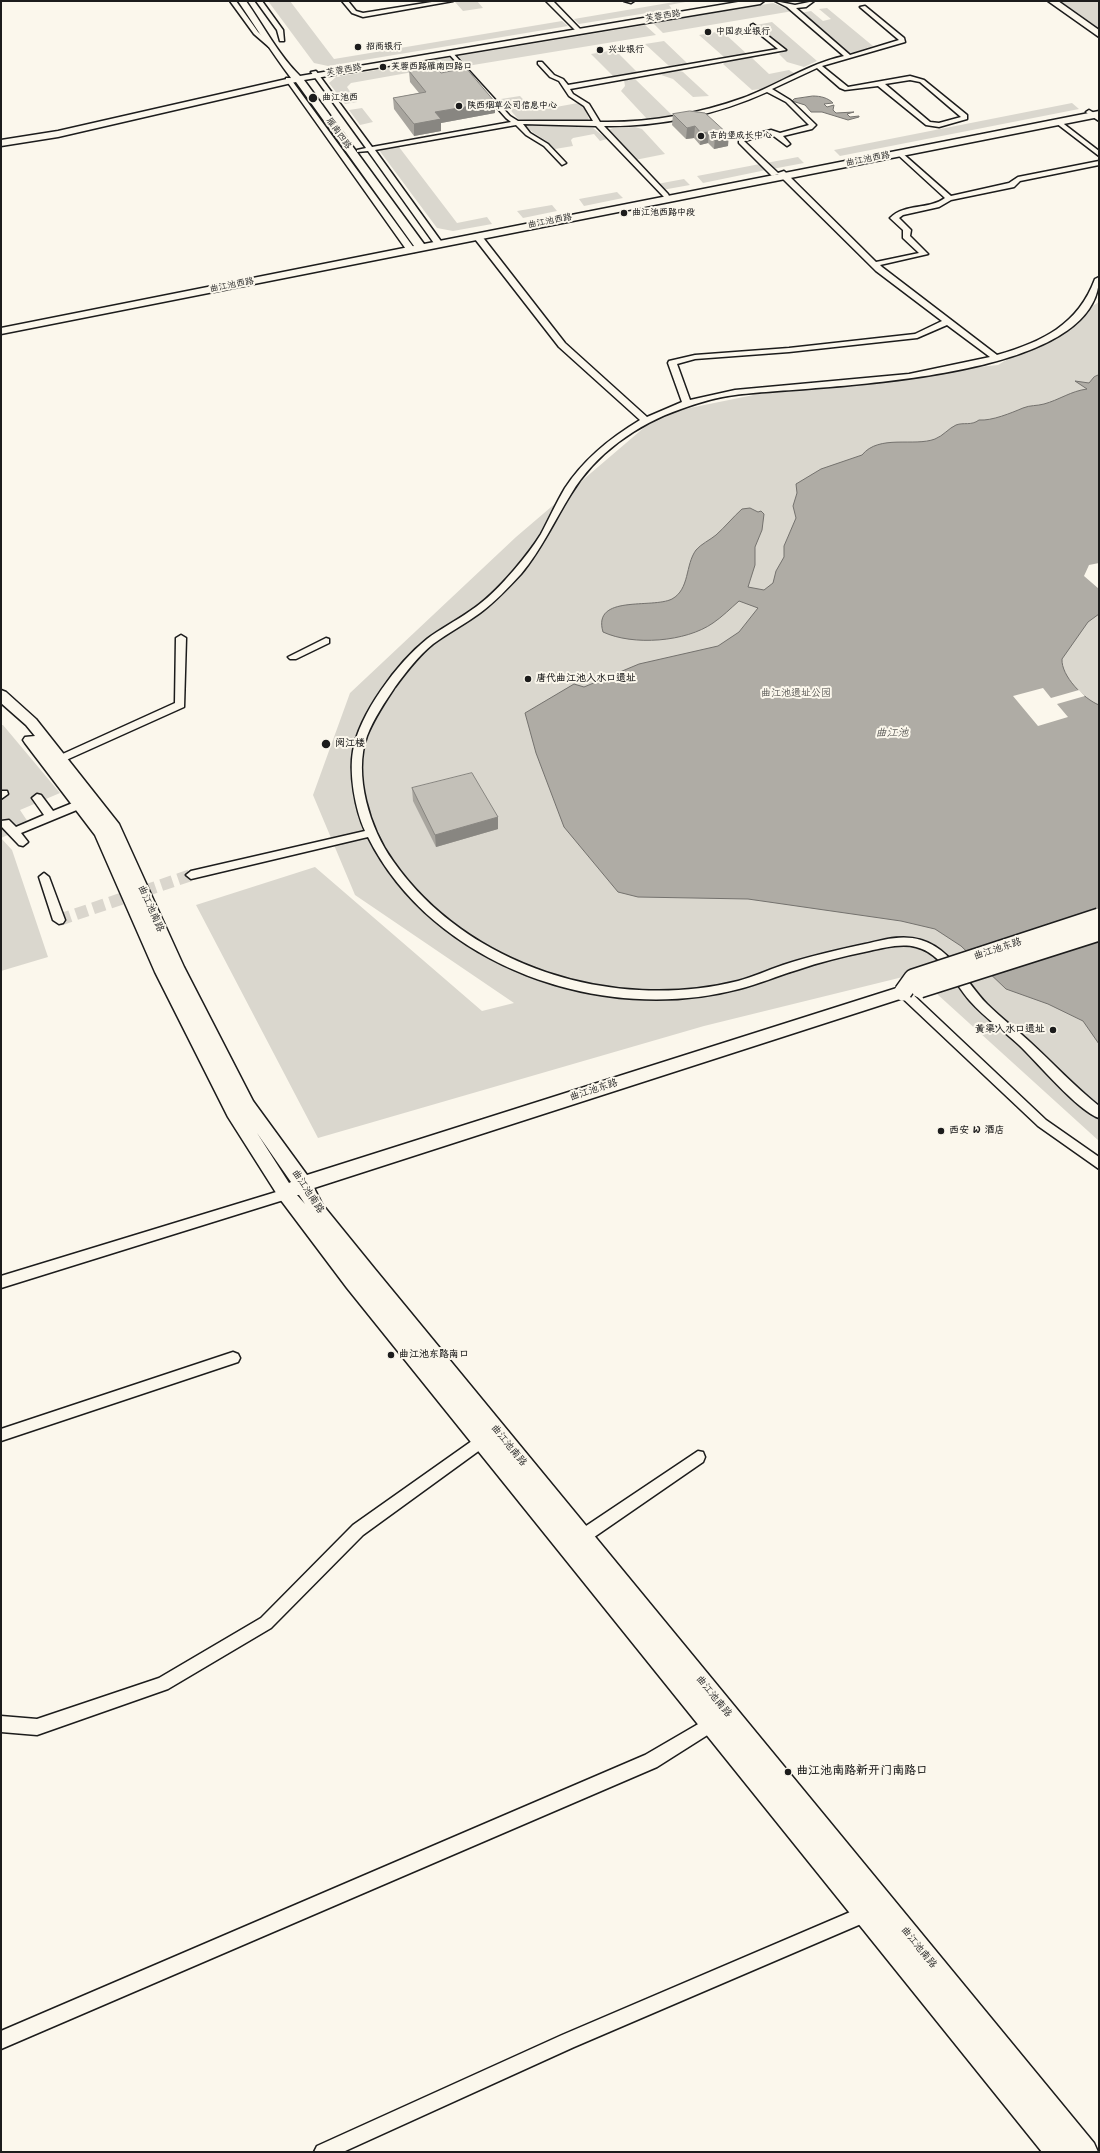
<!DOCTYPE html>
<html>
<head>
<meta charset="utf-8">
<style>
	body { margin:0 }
	#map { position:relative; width:1100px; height:2153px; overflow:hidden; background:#fbf7ec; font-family:Kalam,sans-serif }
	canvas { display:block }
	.frame { position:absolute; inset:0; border:2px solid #1c1c1c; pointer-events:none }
</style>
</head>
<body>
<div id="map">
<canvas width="1100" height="2153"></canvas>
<div class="frame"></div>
</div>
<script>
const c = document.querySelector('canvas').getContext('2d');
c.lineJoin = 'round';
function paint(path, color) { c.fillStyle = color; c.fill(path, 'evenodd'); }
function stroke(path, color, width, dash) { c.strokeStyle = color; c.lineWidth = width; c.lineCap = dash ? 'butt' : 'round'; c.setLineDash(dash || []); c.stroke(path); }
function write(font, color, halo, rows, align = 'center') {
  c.font = font + ' Kalam,"LXGW WenKai TC",sans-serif'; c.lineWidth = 4; c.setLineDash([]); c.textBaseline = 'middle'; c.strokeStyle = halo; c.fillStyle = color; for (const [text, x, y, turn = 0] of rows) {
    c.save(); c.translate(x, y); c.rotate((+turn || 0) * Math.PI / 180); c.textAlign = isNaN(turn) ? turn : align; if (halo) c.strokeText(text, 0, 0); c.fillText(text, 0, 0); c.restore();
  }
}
paint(new Path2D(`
	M268 1H290L334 59 562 21 568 26 328 66 314 63Z
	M463 1H477L483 8 463 11 455 2Z
	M680 1H691L669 5 672 9 579 24 574 19Z
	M1060 1H1099V28Z
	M773 3 793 11 663 33 653 23Z
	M827 8 873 46 849 54 800 13 811 11 823 21 831 19 819 9Z
	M772 22 817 61 804 67 787 62 779 54 787 50 756 25Z
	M645 25 656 35 467 66 458 56Z
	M722 31 748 55 724 57 699 35Z
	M664 41 687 63V65L669 66 645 44Z
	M615 50 639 74 614 77 591 54Z
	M452 57 458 64 351 83 347 87 357 102 345 104 329 83 336 77Z
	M751 57 769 74 789 70 794 73 761 89 752 90 723 64 727 61Z
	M676 70 683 72 709 96 693 97 673 79 658 74Z
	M634 78 673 116 648 120 621 91 625 86 624 80Z
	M520 96 534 111 578 103 584 107 589 119 583 122 518 119 501 99Z
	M1072 103 1079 109 840 156 834 150Z
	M362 108 373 122 360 125 349 110Z
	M529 124 593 128 607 139 600 141 594 134 573 138 571 140 573 146 555 149C547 139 535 136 526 126Z
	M635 127 642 129 665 154 635 160 608 130 613 128Z
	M399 147 457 223 487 217 492 224 453 231 437 228 379 150Z
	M798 157 804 163 772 169 766 163Z
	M760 164 766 170 703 183 697 176Z
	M684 179 690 185 662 190 657 184Z
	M617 192 623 198 584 206 579 199Z
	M552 205 557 211 523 218 517 211Z
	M1099 302V1141L915 974 704 1026 318 1138 196 905 315 867 482 1011 514 1003 355 895 313 795 350 693 516 537 660 414 793 387 998 365Z
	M1 725H3L60 793 20 810 30 825 1 838 12 850 48 957 1 971Z`), '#dad7ce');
const water = new Path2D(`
	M813 96C821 96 828 98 833 103L824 104 827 107 834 105 833 110 836 113 854 112 847 114 850 117 859 116V117L848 120 822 112H811L805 105 792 101 794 99Z
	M1099 375V614L1088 622 1062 659C1061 676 1084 699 1099 705V1044L1083 1021 1048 1004 1006 989 961 946 935 929 901 921 748 899 638 897 618 892 564 827 536 753 525 713 574 684 584 687 639 664 718 646 739 632 758 608 739 601C731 608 722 617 713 623 686 642 633 646 603 632 592 594 652 609 672 599 690 589 685 565 696 550 701 544 710 540 716 535 725 527 733 517 742 509L750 508 758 512 761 511 764 514 762 530 755 547V565L748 587 764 590 773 583 776 571 784 557V546L796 518 793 506 797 493 796 484 821 469 862 455C879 434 914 447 935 439 943 436 949 428 956 425 964 422 971 426 979 420 992 421 1011 413 1023 408 1030 405 1037 406 1044 404 1059 400 1071 391 1087 389L1075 381 1089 383 1094 377Z`);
paint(water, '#afaca5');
stroke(water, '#74726e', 1);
paint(new Path2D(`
	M1099 563V589L1084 576 1089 565Z
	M1043 688 1051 698 1079 690 1085 696 1057 704 1068 717 1038 726 1013 696Z`), '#fbf7ec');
stroke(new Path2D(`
	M59 920 191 875`), '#dad6cd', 12, [12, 6]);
const street = new Path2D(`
	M230 1H236L258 32 273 45V47H269L254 34Z
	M256 1H262L283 30 284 41H280L277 30Z
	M342 1H348L356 11 363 13 438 1H453L363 17 352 13Z
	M546 1H553L581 30V32H577Z
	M624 1H634L631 3Z
	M775 1 795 5 814 1 806 7 796 8 850 55 899 40 860 7 865 6 904 38 905 42 822 66 848 87 910 76 924 80 967 115V119L939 127 926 125 878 86 845 90 840 88 817 68 772 89 790 100 816 125 812 129 783 136 790 144 787 146 771 134 744 141 778 173 784 171 876 262 919 253 903 238V230L890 218C905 203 929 210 945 198L897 154V152H901L951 196 1009 183 1018 177 1099 161V165L1020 181 1014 187 951 200 939 207 903 215 899 218 911 230 910 236 928 254 880 265 882 267 997 355C1042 342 1078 325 1095 279L1099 277C1099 385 809 385 735 395 716 397 698 403 681 409 637 424 595 454 571 494 554 521 542 549 521 574 508 588 495 602 480 613 465 624 448 633 433 644 418 656 406 672 395 687 385 702 374 718 367 736 353 775 370 829 393 861 467 967 614 1012 738 981 753 977 768 970 783 965 810 956 837 950 865 944 883 940 902 934 921 940 952 949 966 983 987 1004 1001 1018 1016 1029 1030 1042 1053 1063 1074 1086 1099 1106V1118C1078 1111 1037 1062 1019 1045 1003 1030 985 1018 970 1001 954 983 942 953 916 947 901 943 883 948 869 951 844 956 820 962 797 970 777 976 759 984 739 989 603 1025 433 967 368 837L191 879 186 875 191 871 365 831C355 809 349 774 353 751 359 714 398 662 427 639 440 629 456 621 470 611 487 600 501 585 514 570 524 558 533 547 541 534 549 519 556 503 565 488 584 459 610 438 640 420L559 347 475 239V235H481L565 343 647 417 682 402 668 363 669 361 695 355 789 348 915 334 942 321 876 271 778 174 772 176 739 143V138L771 130 780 133 809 125 786 102 767 92C717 115 658 127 604 126L668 194 669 196 665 198 596 126 523 124 530 133 548 144 566 163 562 165 544 146 526 135 516 125 375 150 443 244 439 246H436L368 151 357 152V150L366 148 311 72 316 71 372 147 511 122 506 118 449 54 448 53 451 51 510 116 518 121H593L584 106 569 96 559 81 550 77 538 64V62H542L554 75 563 79 568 85 778 49 751 27V25L753 24 786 50 570 89 573 94 589 104 600 122C648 123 698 114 743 98 778 85 808 64 844 56L787 7ZM910 80 920 82 961 117 939 123 930 122 885 84ZM947 325 990 357 909 374 735 390 690 400 677 364 695 359 789 352 917 338Z
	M286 78H290L414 248V252H408L286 80Z
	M1089 110 1099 116V121L1087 113 1086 112Z
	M1056 121H1060L1099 151V156L1056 123Z
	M181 635 186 638 184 707 64 761H56L55 759 56 757 175 703 176 638Z
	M326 638 329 639V643L296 659H290L288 657Z
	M1 791H7L8 794 1 799Z
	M37 794 41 795 53 811 80 800 85 804 84 807 21 833 28 842 23 846 19 845 1 826V821L9 820 16 827 44 815 32 798Z
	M44 873 49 877 65 920 63 923 59 924 53 920 39 877Z
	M903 988 907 989 1046 1120 1099 1157V1169L1038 1126 899 995 897 992 899 989Z
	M286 1189 290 1190 292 1194 290 1198 1 1288V1276Z
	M233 1352 238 1354 240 1358 238 1362 1 1441V1429Z
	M486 1431 491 1432 493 1437 491 1442 363 1535 271 1628 168 1689 37 1735 1 1732V1716L37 1719 159 1678 261 1618 353 1525Z
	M698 1451 703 1452 705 1457 703 1462 587 1542 582 1544 577 1542 575 1537 577 1532Z
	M712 1716 717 1719 720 1724 717 1729 657 1767 1 2049V2031L645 1755Z
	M869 1904 875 1906 877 1912 875 1918 574 2047 343 2152H314L317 2146 562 2035Z`);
const secondary = new Path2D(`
	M238 1H246C263 25 279 56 300 76L744 1H764L760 4 304 80 424 244 1099 111V117L1 334V328L414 246 296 82 58 137 1 146V140L58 131 291 78C272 53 256 27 238 1Z
	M1048 1H1058L1099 30V37Z
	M1 690 6 692 36 719 119 824 184 967 253 1101 307 1175 903 986 918 984 924 986 926 990 924 994 903 998 314 1188 322 1204 374 1268 1094 2143 1098 2152H1042L347 1288 280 1199 228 1117 155 972 95 835 25 743 23 740 25 737 35 736 26 725 1 703ZM257 1133 291 1182 289 1183ZM297 1195H299L305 1204Z`);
stroke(street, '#1c1c1c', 3);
stroke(secondary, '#1c1c1c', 3);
paint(street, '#fbf7ec');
paint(secondary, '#fbf7ec');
const secondaryBridge = new Path2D(`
	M920 989 1099 932
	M903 992 913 978 1099 917`);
stroke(secondaryBridge, '#1c1c1c', 20, []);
stroke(secondaryBridge, '#fbf7ec', 17);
paint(new Path2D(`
	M409 71 441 73 495 113 441 123V131L414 136 394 109 393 98 419 93 410 82Z
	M690 111 728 146 714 149 708 143 700 145 694 138 686 139 672 125 673 114Z
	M412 788 498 817V829L436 847 413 801Z`), '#a8a59e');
paint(new Path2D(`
	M495 102V113L441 123V131L414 136V124L435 112Z
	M695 126 694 138 686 139 687 128Z
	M709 132 708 143 700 145 701 133Z
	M729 135 728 146 714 149 715 137Z
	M498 817V829L436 847 435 835Z`), '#888681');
const building = new Path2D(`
	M435 66 441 73 466 68 495 102 435 112 441 119 414 124 393 98 426 92 409 71Z
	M690 111 705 113 729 135 715 137 709 132 701 133 695 126 687 128 673 114Z
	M472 773 498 817 435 835 412 788Z`);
paint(building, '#c3c0b8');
stroke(building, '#888681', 1);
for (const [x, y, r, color] of [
	[708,32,4,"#1c1c1c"],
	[358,47,4,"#1c1c1c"],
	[600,50,4,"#1c1c1c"],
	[383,67,4,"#1c1c1c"],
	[313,98,5,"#1c1c1c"],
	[459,106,4,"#1c1c1c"],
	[701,136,4,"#1c1c1c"],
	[624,213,4,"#1c1c1c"],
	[528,679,4,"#1c1c1c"],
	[326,744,5,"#1c1c1c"],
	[1053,1030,4,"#1c1c1c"],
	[941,1131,4,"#1c1c1c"],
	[391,1355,4,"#1c1c1c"],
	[788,1772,4,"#1c1c1c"]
]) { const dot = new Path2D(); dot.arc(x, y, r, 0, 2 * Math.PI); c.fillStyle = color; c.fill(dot); stroke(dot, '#fbf7ec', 1.5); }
write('9px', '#1c1c1c', '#fbf7ec', [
	["芙蓉西路",663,17,-9],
	["芙蓉西路",344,71,-10],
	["雁南四路",338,134,54],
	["曲江池西路",868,160,-11],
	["曲江池西路",550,222,-11],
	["曲江池西路",232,286,-11]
]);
write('bold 9px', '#1c1c1c', '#fbf7ec', [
	["中国农业银行",716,32],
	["招商银行",366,47],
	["兴业银行",608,50],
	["芙蓉西路雁南四路口",391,67],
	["曲江池西",322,98],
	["陕西烟草公司信息中心",467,106],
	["吉的堡成长中心",709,136],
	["曲江池西路中段",632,213]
], 'left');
write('bold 10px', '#1c1c1c', '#fbf7ec', [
	["唐代曲江池入水口遗址",536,679],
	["阅江楼",335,744],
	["黄渠入水口遗址",1045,1030,"right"],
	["西安 W 酒店",949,1131],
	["曲江池东路南口",399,1355]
], 'left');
write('10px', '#555451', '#fbf7ec', [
	["曲江池遗址公园",796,694]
]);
write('10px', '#1c1c1c', '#fbf7ec', [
	["曲江池南路",150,909,66],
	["曲江池东路",998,950,-18],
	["曲江池东路",594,1091,-18],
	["曲江池南路",307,1192,57],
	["曲江池南路",508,1446,51],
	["曲江池南路",713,1697,51],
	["曲江池南路",918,1948,51]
]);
write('italic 11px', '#575653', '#fbf7ec', [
	["曲江池",892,734]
]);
write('bold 12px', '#1c1c1c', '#fbf7ec', [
	["曲江池南路新开门南路口",796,1772]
], 'left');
</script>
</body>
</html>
